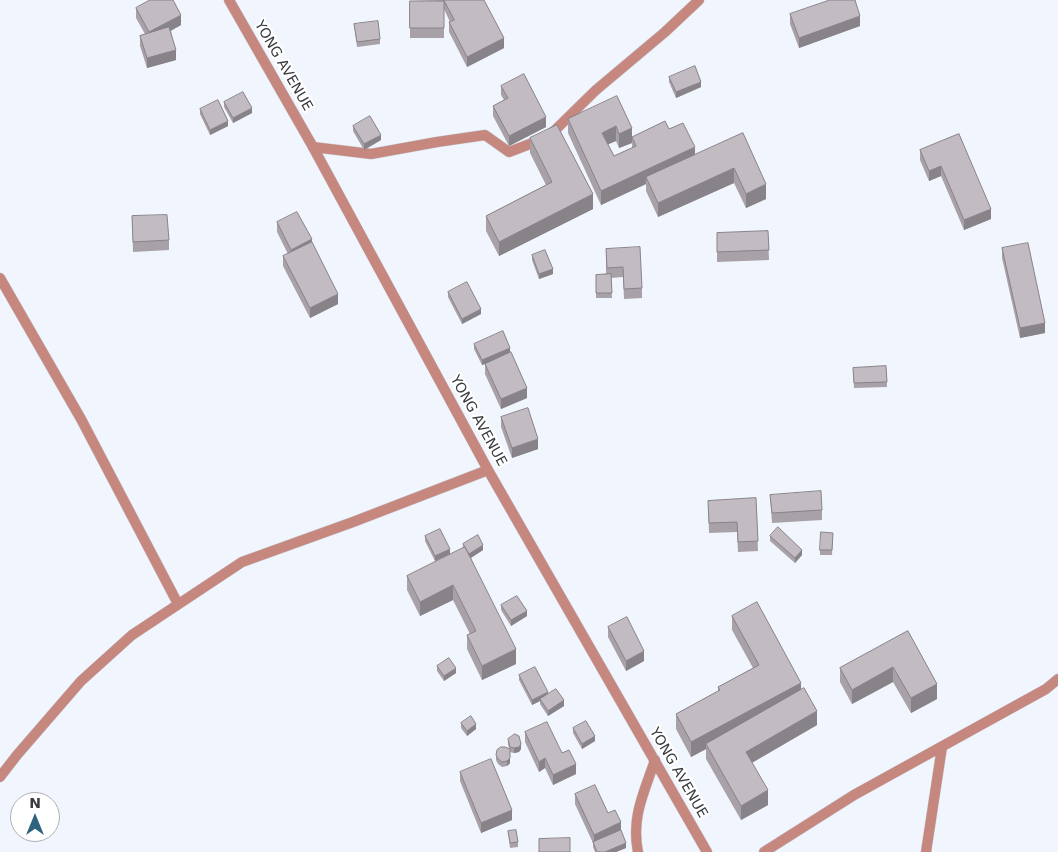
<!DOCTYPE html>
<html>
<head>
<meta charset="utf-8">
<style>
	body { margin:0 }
	#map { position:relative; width:1058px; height:852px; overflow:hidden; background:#f0f5fe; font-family:"DejaVu Sans",sans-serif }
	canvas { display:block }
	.north { position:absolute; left:10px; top:792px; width:50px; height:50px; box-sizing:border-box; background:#fff; border:1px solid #afb0b2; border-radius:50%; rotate:0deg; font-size:14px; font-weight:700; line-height:20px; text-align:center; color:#383a3e }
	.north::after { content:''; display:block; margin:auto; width:18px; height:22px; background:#2d637e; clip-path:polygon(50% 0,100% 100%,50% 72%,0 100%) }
</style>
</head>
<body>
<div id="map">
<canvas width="1058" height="852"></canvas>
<div class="north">N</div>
</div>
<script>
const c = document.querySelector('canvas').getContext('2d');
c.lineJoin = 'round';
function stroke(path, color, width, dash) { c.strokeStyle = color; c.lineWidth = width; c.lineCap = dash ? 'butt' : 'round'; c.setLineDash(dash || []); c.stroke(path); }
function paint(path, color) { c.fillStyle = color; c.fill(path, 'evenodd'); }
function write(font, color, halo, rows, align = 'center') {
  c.font = font + ' "DejaVu Sans",sans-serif'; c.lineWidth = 4.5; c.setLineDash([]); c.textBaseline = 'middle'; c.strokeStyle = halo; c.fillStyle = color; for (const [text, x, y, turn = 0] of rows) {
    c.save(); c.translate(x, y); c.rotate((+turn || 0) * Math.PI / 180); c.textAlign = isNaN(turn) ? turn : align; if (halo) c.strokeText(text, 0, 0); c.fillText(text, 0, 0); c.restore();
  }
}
const minor = new Path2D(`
	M313 147 371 154 437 142 485 135 509 152 548 137 596 90 665 32 699 0
	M0 278 81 419 178 604
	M0 777 17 755 81 681 132 635 242 562 353 522 488 470
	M638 852C631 817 644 793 655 760
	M764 852 854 795 1046 689 1058 679
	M926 852 942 747`);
const tertiary = new Path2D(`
	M229 0 313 147 488 470 707 852`);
stroke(minor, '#cbd0d8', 11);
stroke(tertiary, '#cbd0d8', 11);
stroke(minor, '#c6877f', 10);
stroke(tertiary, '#c6877f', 10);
paint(new Path2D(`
	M441 0H484L504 48 467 67 449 32V22H450L444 9V38H410V1Z
	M136 8 181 25 171 31 176 60 147 68 140 46V36L145 34 136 18Z
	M790 14 860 26 799 48 790 24Z
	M354 24 380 39V44L357 47Z
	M669 77 701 87 676 98 669 82Z
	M501 86 546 127 509 146 493 116V106L504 100 501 95Z
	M224 102 252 113 233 123 224 107Z
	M200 109 228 126 210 135 200 114Z
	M568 119 632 128V137L669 129 695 155 743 133 766 199 746 208 734 183 658 217 646 191V184L601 205 568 133ZM616 141 619 148 632 143V148L614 156 608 144Z
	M353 126 381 140 364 150 353 131Z
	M959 134 991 219 964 230 941 176 929 181 920 160V150Z
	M530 138 593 209 499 256 486 231V216L546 185 530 153Z
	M132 216 169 240V250L133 252Z
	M277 222 312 242 338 304 310 318 283 266V256L288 254 277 232Z
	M768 231 769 260 717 262V233Z
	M1002 248 1045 333 1020 338 1002 258Z
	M606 249 642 288V298L624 299 623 277 611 278 612 298H596V275L606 274Z
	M532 255 553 274 539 279 532 260Z
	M448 292 481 314 462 324 448 297Z
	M474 344 510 353 527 398 501 409 485 374V364L482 365 474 349Z
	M886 366 887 387 854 388 853 368Z
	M501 417 538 449 512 458 501 427Z
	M770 495 822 510V520L772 523Z
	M756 498 758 551 738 552 737 532 709 533 708 501Z
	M425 536 450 554 435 561 425 541Z
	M770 536 802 555 795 563 770 541Z
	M833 538 832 555H820V550Z
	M463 544 483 550 471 558 516 664 482 680 467 649V635L470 634 453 600 420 616 407 590V576L463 548Z
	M501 605 527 616 511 626 501 610Z
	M732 616 801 690 817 725 752 763 768 805 741 820 706 759V749L691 757 676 729V714L718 691V687L753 668 732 630Z
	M608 627 644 661 626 671 608 637Z
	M908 631 937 699 911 713 893 682 852 704 840 682V668Z
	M437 666 456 673 444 681 437 671Z
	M519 675 548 694 564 706 548 716 540 704V701L532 705 519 680Z
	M461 723 476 729 467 736 461 728Z
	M573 728 595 741 582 749 573 733Z
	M525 732 562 753 576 774 553 785 545 768 539 772 525 742Z
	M508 739 521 749 519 752 514 753 510 752 508 744Z
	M496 755 510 763 507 766 502 767 498 764 496 760Z
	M460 772 512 820 481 833 460 781Z
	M575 794 608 813 621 831 626 848 616 852H595L593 847V843L575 804Z
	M508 831 518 842V847L510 848Z`), '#a8a1a7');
paint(new Path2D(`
	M181 15V25L149 42V32Z
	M860 16V26L799 48V38Z
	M504 38V48L467 67V57Z
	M176 50V60L147 68V58Z
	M701 82V87L676 98V92Z
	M252 108V113L233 123V118Z
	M546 117V127L509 146V136Z
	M228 121V126L210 135V130Z
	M616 126V141L602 147V133Z
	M632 128V143L619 148V134Z
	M381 135V140L364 150V144Z
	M695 147V162L646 177V184L601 205V191Z
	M941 166V176L929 181V171Z
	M734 168V183L658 217V203Z
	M766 184V199L746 208V194Z
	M593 194V209L499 256V242Z
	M991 209V219L964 230V220Z
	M312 239V249L291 260V250Z
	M553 269V274L539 279V274Z
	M338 294V304L310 318V308Z
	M481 309V314L462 324V319Z
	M1045 323V333L1020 338V328Z
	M510 348V353L482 365V360Z
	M527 388V398L501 409V399Z
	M538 439V449L512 458V448Z
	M483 545V550L469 559V554Z
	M450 549V554L435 561V556Z
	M802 550V555L795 563V558Z
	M453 585V600L420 616V602Z
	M527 611V616L511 626V620Z
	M516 649V664L482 680V666Z
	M644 651V661L626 671V661Z
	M893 667V682L852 704V690Z
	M456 668V673L444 681V676Z
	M801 683V697L706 744V749L691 757V742Z
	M937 684V699L911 713V698Z
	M548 692V697L540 699V701L532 705V700Z
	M564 700V706L548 716V711Z
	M817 711V725L746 766V752Z
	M476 724V729L467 736V731Z
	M595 736V741L582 749V744Z
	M521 744V749L519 752 514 753V748Z
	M510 758V763L507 766V761Z
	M545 758V768L539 772V762Z
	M576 764V774L553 785V775Z
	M768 790V805L741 820V806Z
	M512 810V820L481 833V823Z
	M621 822V832L594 845V835Z
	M626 843V848L616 852H605Z`), '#888388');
const building = new Path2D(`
	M150 0H173L181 15 149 32 136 8Z
	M444 0H484L504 38 467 57 449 22 454 20Z
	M830 0H855L860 16 799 38 790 14Z
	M410 1H444V28H410Z
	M378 21 380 39 357 42 354 24Z
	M169 27 176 50 147 58 140 36Z
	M695 66 701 82 676 92 669 77Z
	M524 74 546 117 509 136 493 106 508 98 501 86Z
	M243 92 252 108 233 118 224 102Z
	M617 96 632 128 619 134 616 126 602 133 614 156 636 146 632 137 665 121 669 129 683 123 695 147 601 191 568 119Z
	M218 100 228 121 210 130 200 109Z
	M370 116 381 135 364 144 353 126Z
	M557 125 593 194 499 242 486 216 552 182 530 138Z
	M743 133 766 184 746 194 734 168 658 203 646 177Z
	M959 134 991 209 964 220 941 166 929 171 920 150Z
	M297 212 312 239 291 250 277 222Z
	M167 215 169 240 133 242 132 216Z
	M768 231 769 250 717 252V233Z
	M312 242 338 294 310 308 283 256Z
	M1028 243 1045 323 1020 328 1002 248Z
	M640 247 642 288 624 289 623 267 607 268 606 249Z
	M545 250 553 269 539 274 532 255Z
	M611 274 612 293H596V275Z
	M467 282 481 309 462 319 448 292Z
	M503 331 510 348 482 360 474 344Z
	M511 352 527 388 501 399 485 364Z
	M886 366 887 382 854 383 853 368Z
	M528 408 538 439 512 448 501 417Z
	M821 491 822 510 772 513 770 495Z
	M756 498 758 541 738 542 737 522 709 523 708 501Z
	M778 527 802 550 795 558 770 536Z
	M440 529 450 549 435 556 425 536Z
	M821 532 833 533 832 550H820Z
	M478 535 483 545 469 554 463 544Z
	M465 547 516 649 482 666 467 635 476 631 453 585 420 602 407 576Z
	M517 596 527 611 511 620 501 605Z
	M757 602 801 683 691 742 676 714 720 690 718 687 759 665 732 616Z
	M627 617 644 651 626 661 608 627Z
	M908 631 937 684 911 698 893 667 852 690 840 668Z
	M449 658 456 668 444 676 437 666Z
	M535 667 548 692 532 700 519 675Z
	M804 688 817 711 746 752 768 790 741 806 706 744Z
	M556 689 564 700 548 711 540 699Z
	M471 716 476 724 467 731 461 723Z
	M586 721 595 736 582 744 573 728Z
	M547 722 562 753 569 750 576 764 553 775 545 758 539 762 525 732Z
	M515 734 519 736 521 744 519 747 514 748 510 747 508 739Z
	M501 747H505L510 749V758L507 761 502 762 498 759 496 755 497 750Z
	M491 759 512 810 481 823 460 772Z
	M595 785 608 813 615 810 621 822 594 835 575 794Z
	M516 830 518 842 510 843 508 831Z
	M621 830 626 843 605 852H597L593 842Z
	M570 838V852H539V839Z`);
paint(building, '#c3bbc2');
stroke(building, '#888388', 1);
write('14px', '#383a3e', '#fff', [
	["YONG AVENUE",283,66,60],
	["YONG AVENUE",478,421,61],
	["YONG AVENUE",678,773,60]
]);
</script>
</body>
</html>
